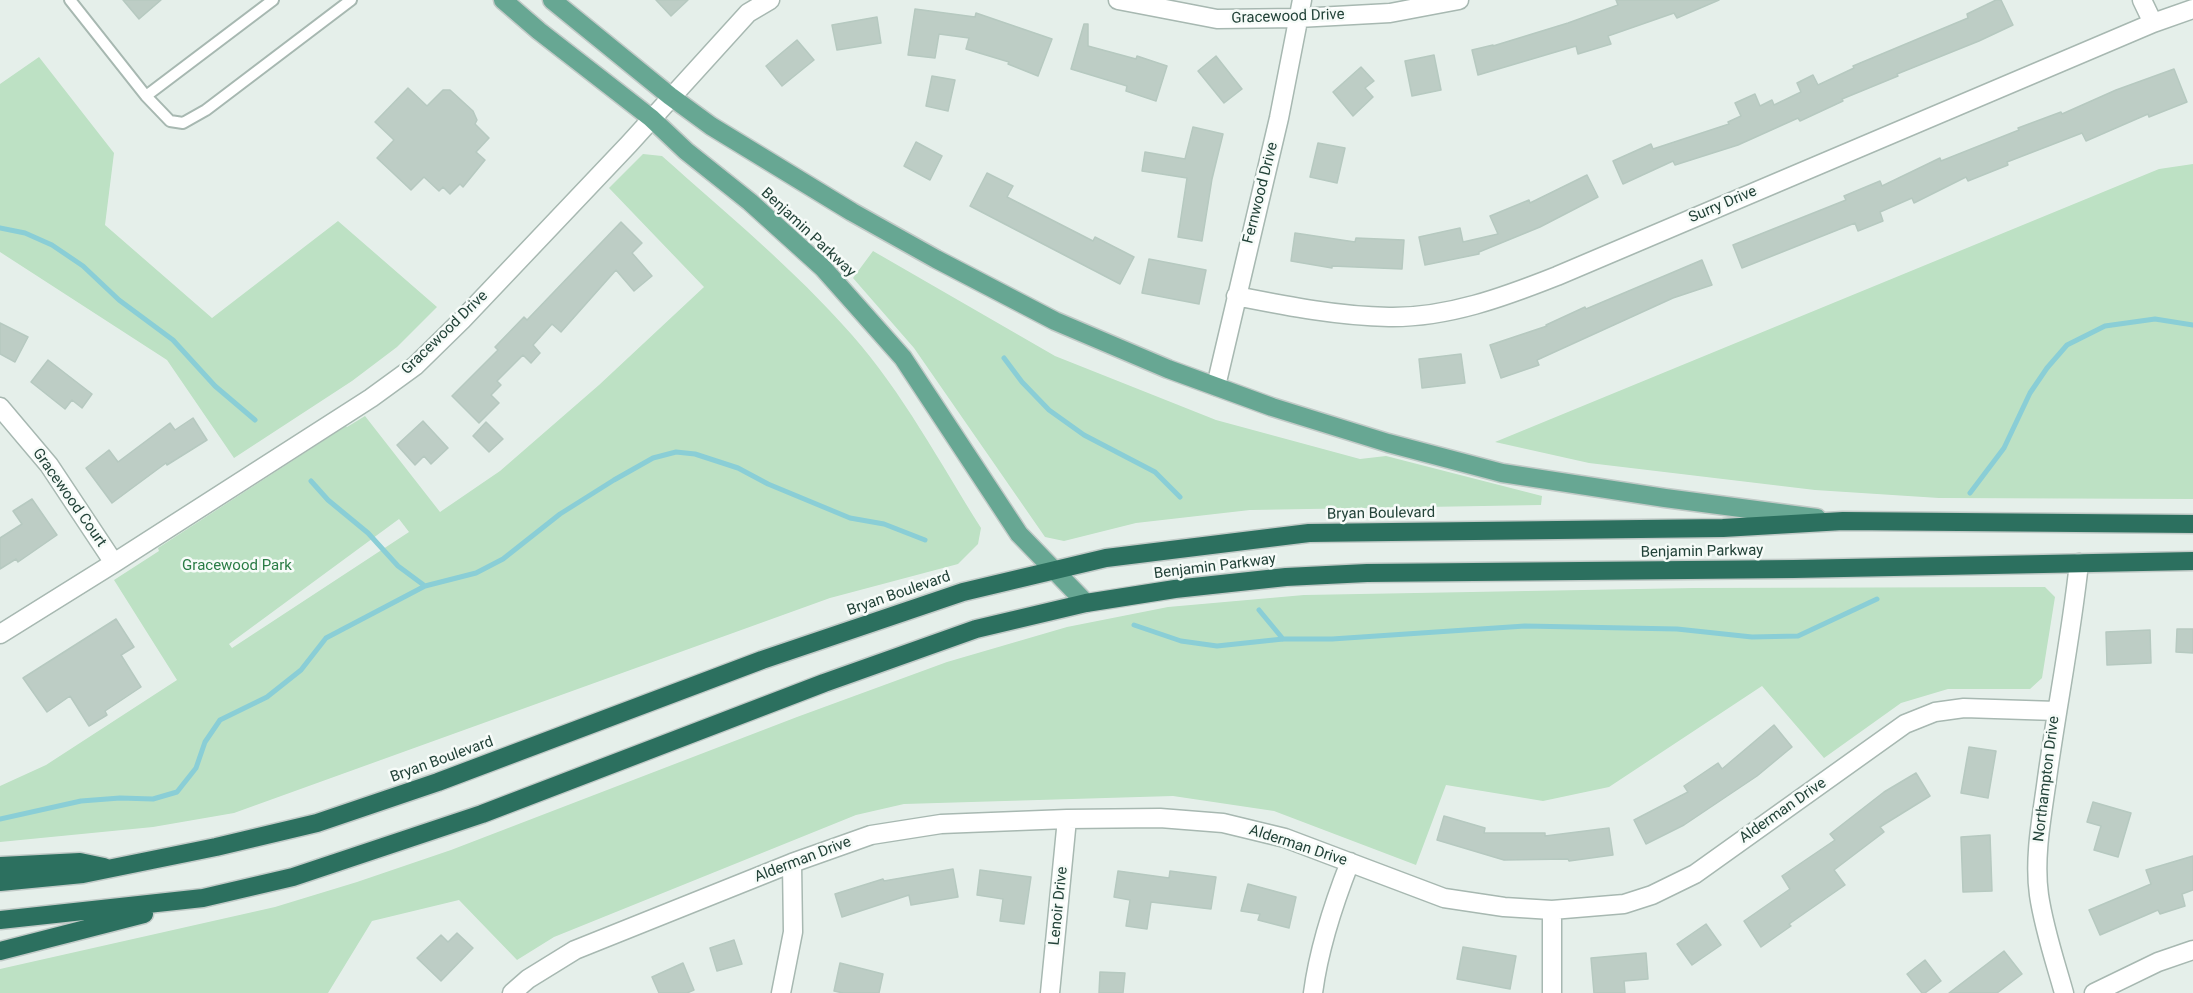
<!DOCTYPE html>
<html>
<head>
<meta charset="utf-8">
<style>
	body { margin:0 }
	canvas { display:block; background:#e5efea }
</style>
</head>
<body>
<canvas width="2193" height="993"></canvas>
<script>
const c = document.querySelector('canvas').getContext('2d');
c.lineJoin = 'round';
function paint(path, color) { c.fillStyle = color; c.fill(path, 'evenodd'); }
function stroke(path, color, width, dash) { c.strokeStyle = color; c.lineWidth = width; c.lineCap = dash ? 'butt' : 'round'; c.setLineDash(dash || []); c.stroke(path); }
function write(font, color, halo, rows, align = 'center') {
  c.font = font + ' Roboto,sans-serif'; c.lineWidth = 5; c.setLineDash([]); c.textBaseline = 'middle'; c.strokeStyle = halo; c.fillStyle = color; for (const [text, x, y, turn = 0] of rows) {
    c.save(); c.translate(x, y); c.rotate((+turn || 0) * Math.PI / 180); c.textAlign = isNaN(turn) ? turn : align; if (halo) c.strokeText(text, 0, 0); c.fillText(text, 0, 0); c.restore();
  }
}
paint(new Path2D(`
	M39 57 114 153 105 225 212 318 338 221 437 307 397 347 352 381 234 458 167 360 0 252V84Z
	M643 154 662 156C727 214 794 269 852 335 903 393 940 463 981 528L978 544 958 564 830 598 234 813 153 827 0 842V786L46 765 177 680 114 580 159 551 158 548 346 426 347 427 365 416 440 512 500 471 599 385 704 287 609 188ZM399 519 409 532 232 648 229 644Z
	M2193 164V499L1939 498 1815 490 1589 463 1495 442 2159 169Z
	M873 251 1055 356 1216 420 1360 459 1386 456 1542 496 1541 505 1250 510 1136 523 1064 541 1045 537 914 348 853 278Z
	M2045 587 2055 597 2042 678 2030 689H1948L1901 703 1824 758 1762 686 1609 787 1543 801 1446 785 1416 865 1274 811 1173 796 904 804 856 815 554 937 517 960 459 900 372 921 328 993H0V969L275 907 357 882 451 850 797 717 947 662 1067 627 1168 607 1304 595 1694 588Z`), '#bde1c4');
stroke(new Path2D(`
	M0 228 25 233 52 245 83 266 119 300 173 340 215 386 255 420
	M1004 358 1022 382 1049 410 1084 435 1155 472 1180 497
	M311 481 328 500 368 533 398 566 425 586
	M1970 493 2004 448 2030 393 2047 368 2067 345 2105 326 2155 319 2193 325
	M1259 610 1283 639
	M1134 625 1181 641 1217 646 1283 639H1332L1525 626 1677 629 1752 637 1798 636 1877 599
	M0 819 81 801 120 798 153 799 177 792 196 768 205 742 220 720 267 697 301 670 326 638 425 586 476 573 503 559 560 514 614 480 653 458 676 452 695 454 738 468 768 484 850 518 884 524 925 540`), '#8aced6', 5);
const building = new Path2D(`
	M123 0H161L139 19Z
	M656 0H688L671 16Z
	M1616 0H1719L1677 18 1674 13 1608 36 1611 44 1578 54 1576 46 1478 75 1472 50 1493 45V46L1568 23 1618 5Z
	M1996 0H2001L2013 25 1979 41 1897 74 1898 76 1842 99 1843 101 1800 121 1798 118 1738 145 1675 165 1673 161 1623 184 1613 161 1651 144 1653 149 1729 124 1728 122 1741 116 1735 103 1755 94 1760 106 1772 100 1774 105 1801 92 1797 83 1813 75 1818 85 1854 68 1853 66 1968 18 1967 14Z
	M915 9 975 17 976 13 1052 39 1038 76 1008 64 1009 62 966 49 969 38 939 34 935 58 908 55Z
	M877 17 881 43 837 50 832 25Z
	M1084 24H1088V46L1136 59 1137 56 1167 66 1156 101 1126 91 1127 86 1071 69Z
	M797 40 814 60 782 86 766 66Z
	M1434 55 1441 90 1412 96 1405 61Z
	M1216 56 1242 89 1224 103 1198 71Z
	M1361 67 1374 81 1365 88 1373 97 1353 116 1333 92Z
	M2174 69 2187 102 2149 117 2148 114 2086 141 2082 133 2007 162 2008 165 1968 181 1966 177 1914 203 1912 198 1880 212 1883 221 1858 231 1855 223 1742 268 1733 245 1846 200 1844 196 1880 181 1882 186 1940 158 1941 161 2019 130 2018 128 2061 112 2062 114 2116 90Z
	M932 76 955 80 948 111 926 106Z
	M408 88 427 106 443 90H450L473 111 477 120 475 124 489 138 476 152 485 160 463 187 460 184 450 194 443 187 439 191 424 177 411 190 377 158 394 140 375 122Z
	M1193 127 1223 134 1212 179 1202 241 1178 237 1187 178 1142 171 1145 152 1185 159Z
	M916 142 942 156 930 180 904 166Z
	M1318 143 1345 148 1337 183 1310 177Z
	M987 173 1013 186 1007 197 1093 241 1095 237 1134 257 1120 284 970 206Z
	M1587 175 1598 197 1540 227 1479 252V254L1425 265 1419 237 1460 228 1463 242 1498 234 1490 216 1529 200 1530 203Z
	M621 222 642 243 632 253 652 276 634 291 616 270 561 332 552 324 533 345 540 353 531 363 523 355 497 381 501 385 491 395 499 403 479 423 452 396 498 350 495 347 524 317 527 320Z
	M1295 233 1355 242 1356 238 1404 240 1402 269 1332 266V268L1291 261Z
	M1149 259 1206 270 1199 304 1142 293Z
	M1702 260 1712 285 1673 298 1537 360 1539 365 1501 378 1490 345 1547 326 1546 325 1585 307 1586 309Z
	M0 323 28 337 15 362 0 354Z
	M1461 354 1465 383 1422 388 1419 359Z
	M48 360 92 394 82 408 72 400 65 409 31 382Z
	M193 418 207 440 167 465 166 463 112 503 86 468 109 450 118 462 170 423 175 430Z
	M423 421 448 448 431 464 424 456 415 465 397 445Z
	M486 422 503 439 489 452 473 436Z
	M32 499 57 535 18 562 16 559 0 569V538L22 524 13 511Z
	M116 619 134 647 121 655 141 687 105 711 107 715 89 726 70 696 47 712 23 678Z
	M2177 629H2193V653L2176 652Z
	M2150 630 2151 663 2107 665 2106 632Z
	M1774 725 1792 747 1757 776 1684 825 1646 844 1634 820 1688 792 1684 786 1718 763 1722 769Z
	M1969 747 1996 751 1988 798 1961 793Z
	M1916 773 1930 796 1880 827 1884 832 1834 870 1845 885 1789 924 1791 926 1761 947 1744 921 1790 889 1782 876 1835 840 1830 834 1884 792Z
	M2093 802 2131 813 2118 857 2094 850 2101 826 2087 822Z
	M1444 816 1485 828 1484 833H1545V836L1609 828 1613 855 1569 861 1568 859 1504 860 1437 840Z
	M1990 835 1992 891 1963 892 1961 837Z
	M2193 856V890L2182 894 2185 906 2160 914 2158 910 2100 935 2089 910 2151 884 2146 870Z
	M953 869 958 897 911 905 909 895 842 917 835 894 883 879 884 881Z
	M980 870 1031 877 1024 924 1000 921 1003 899 977 895Z
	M1118 871 1169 878 1170 871 1216 877 1211 909 1151 902 1147 929 1126 926 1130 900 1114 897Z
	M1248 884 1296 897 1289 928 1258 920 1260 914 1241 911Z
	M1706 924 1721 945 1692 965 1677 944Z
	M457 933 473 948 441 981 417 958 441 935 448 942Z
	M734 940 742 964 717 971 710 948Z
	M1463 947 1516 956 1510 989 1457 979Z
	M2004 951 2022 974 1997 993H1949Z
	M1646 953 1648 979 1624 981 1625 993H1594L1591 958Z
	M1925 960 1941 981 1925 993H1922L1907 974Z
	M683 963 694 990 687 993H659L652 977Z
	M840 963 883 974 879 993H843L834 991Z
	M1100 972 1125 973 1123 993H1099Z`);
paint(building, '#bdcdc5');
stroke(building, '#b6c9c0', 1.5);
const lane = new Path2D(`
	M70 0 146 96 170 121 183 123 206 110 351 0
	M146 96 273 0`);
const street = new Path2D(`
	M1118 0 1217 19 1298 18 1390 13 1459 0
	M2142 0 2153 23
	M1236 296C1287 306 1337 316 1389 317 1447 318 1504 297 1557 276L2153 23 2193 9
	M1216 386 1279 118 1302 0
	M0 407 49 465 114 563
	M0 634 114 563 371 398 415 366 462 320 629 144 748 13 770 0
	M512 993 528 979 575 950 792 863 871 835 941 824 1067 819 1160 818 1223 823 1285 838 1444 898 1504 907 1552 910 1624 904 1652 895 1695 874 1905 724 1935 712 1964 708 2056 711
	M781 993 793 932 792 863
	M1050 993 1067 819
	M1313 993C1319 947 1333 905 1350 862
	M1552 993V910
	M2064 993C2055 961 2044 929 2039 895 2034 860 2041 821 2046 786 2056 711 2071 638 2079 563
	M2094 993 2158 962 2193 950`);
const primary = new Path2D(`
	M503 0 539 31 651 118 686 151 750 202 823 268 903 358 1019 534 1086 603
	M552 0 670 96 711 126 852 212 936 259 1055 321 1168 369 1272 407 1388 443 1502 473 1665 498 1817 518`);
const highway = new Path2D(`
	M0 866 80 862 104 867
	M0 882 83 874 216 847 317 823 438 782 762 660 963 592 1106 558 1309 533 1723 528 1843 521 2193 524
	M0 920 203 898 293 877 482 814 824 683 976 629 1086 603 1175 589 1286 577 1367 573 1794 569 2193 561
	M0 951 144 914`);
stroke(lane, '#a7b8b1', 14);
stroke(street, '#a7b8b1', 21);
stroke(primary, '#c1cac7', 21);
stroke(highway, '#c1cac7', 21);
stroke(lane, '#fff', 10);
stroke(street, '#fff', 18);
stroke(primary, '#67a793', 18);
stroke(highway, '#2c705f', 18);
write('15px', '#224238', '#f6fbf8', [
	["Gracewood Drive",1288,17,-2],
	["Fernwood Drive",1261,193,-76],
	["Surry Drive",1723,205,-23],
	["Benjamin Parkway",808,233,43],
	["Gracewood Drive",445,333,-44],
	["Gracewood Court",69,498,55],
	["Bryan Boulevard",1381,514,-1],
	["Benjamin Parkway",1702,552,-1],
	["Benjamin Parkway",1215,567,-7],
	["Bryan Boulevard",899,594,-19],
	["Bryan Boulevard",442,760,-20],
	["Northampton Drive",2047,779,-83],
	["Alderman Drive",1783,811,-35],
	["Alderman Drive",1298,846,18],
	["Alderman Drive",803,860,-21],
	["Lenoir Drive",1059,906,-84]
]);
write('15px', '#2a7c45', '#f6fbf8', [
	["Gracewood Park",237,566]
]);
</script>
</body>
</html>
